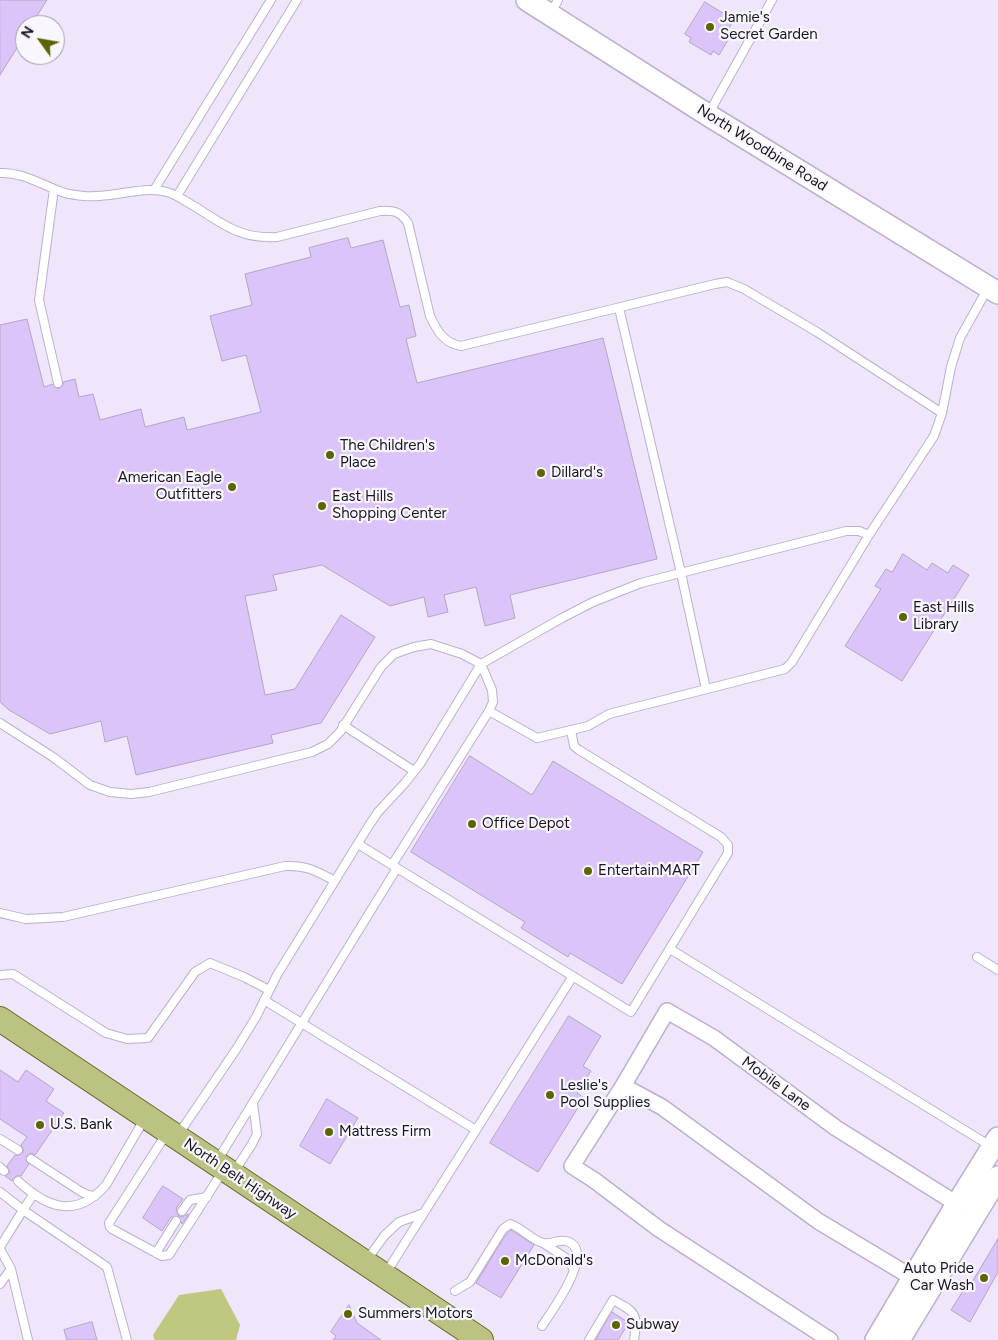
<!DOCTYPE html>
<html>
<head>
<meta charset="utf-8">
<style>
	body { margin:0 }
	#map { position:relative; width:998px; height:1340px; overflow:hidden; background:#efe6fb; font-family:Figtree,sans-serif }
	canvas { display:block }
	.north { position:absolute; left:15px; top:15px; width:50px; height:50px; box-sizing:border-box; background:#f9f6fd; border:1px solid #a09ca5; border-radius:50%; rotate:302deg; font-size:14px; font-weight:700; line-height:20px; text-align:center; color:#1a1521 }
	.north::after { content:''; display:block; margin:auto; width:18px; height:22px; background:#5d6502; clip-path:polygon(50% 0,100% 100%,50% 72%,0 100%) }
</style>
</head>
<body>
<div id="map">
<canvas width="998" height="1340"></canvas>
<div class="north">N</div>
</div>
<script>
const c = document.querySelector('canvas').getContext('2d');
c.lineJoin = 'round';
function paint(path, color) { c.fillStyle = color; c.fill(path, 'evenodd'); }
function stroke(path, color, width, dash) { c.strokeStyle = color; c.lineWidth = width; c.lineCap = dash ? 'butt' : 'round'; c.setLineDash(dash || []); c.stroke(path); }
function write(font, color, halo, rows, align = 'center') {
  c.font = font + ' Figtree,sans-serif'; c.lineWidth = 4.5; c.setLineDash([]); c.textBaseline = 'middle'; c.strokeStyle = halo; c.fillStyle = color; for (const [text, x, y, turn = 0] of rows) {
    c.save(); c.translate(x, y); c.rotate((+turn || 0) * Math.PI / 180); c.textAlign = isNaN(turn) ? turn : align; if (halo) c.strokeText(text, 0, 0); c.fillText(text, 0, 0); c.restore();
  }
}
paint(new Path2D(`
	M221 1289 240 1325 236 1340H155L153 1335 179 1295Z`), '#bfc87e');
const building = new Path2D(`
	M0 0H47L31 25H25V35L0 75Z
	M705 2 734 20 724 37 728 40 719 55 713 51 711 55 689 42 691 38 685 34Z
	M348 238 351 248 383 240 400 307 409 305 416 336 406 339 417 383 603 338 657 559 510 595 515 618 485 626 476 587 444 595 448 612 428 617 424 597 390 606 322 565 273 575 277 590 245 596 265 695 295 689 341 615 375 637 321 723 271 735 273 743 136 775 127 736 105 742 101 721 50 734 9 710 0 702V325L27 319 44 387 53 384 56 388H60L63 385V382L75 379 79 397 93 394 100 420 141 409 145 427 184 417 187 430 261 412 246 355 222 361 210 316 252 305 245 274 311 257 309 248Z
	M903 554 927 570 932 563 948 573 953 565 969 575 902 681 845 646 881 589 875 586 886 569 892 572Z
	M470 756 532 795 553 761 703 852 622 984 570 953 568 957 521 928 525 922 411 852Z
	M569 1016 601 1036 583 1066 591 1071 577 1093 584 1098 538 1172 490 1143Z
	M0 1070 18 1082 26 1070 54 1089 46 1101 64 1113 35 1155 31 1153 27 1156 26 1161 29 1164 21 1176H16L12 1181 5 1176 10 1172 7 1166 15 1155 18 1156 22 1153 24 1150 21 1145 27 1137 0 1119Z
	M327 1099 358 1118 330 1164 300 1146Z
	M163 1186 183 1199 177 1207 176 1211 178 1215 182 1217 189 1214 182 1224 179 1217H171L162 1231 143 1218Z
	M511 1230 534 1245 501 1298 476 1283 503 1239Z
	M998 1239V1272L970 1322 951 1310 968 1283 970 1285Z
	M349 1305 357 1323 381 1340H333L336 1336 331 1332Z
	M612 1312 629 1323 618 1340H596Z
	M92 1322 97 1340H67L64 1330Z`);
paint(building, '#dbc4fa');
stroke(building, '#b2a5c5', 1);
const service = new Path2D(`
	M551 13 558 0
	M709 113 772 0
	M0 173C24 172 43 186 65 193 71 195 78 195 84 196 110 199 142 185 167 192 177 195 185 201 194 206 224 225 240 239 277 237L380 211C393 210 400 211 408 223L430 316C437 331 444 343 461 346L715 284 727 282 744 289 817 332 942 413
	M54 189 39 300 58 383
	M154 190 271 0
	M177 196 297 0
	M619 308 681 573 706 689
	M489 711 392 865 631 1012 728 853V845L721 837 579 750 574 746 571 730
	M0 723 53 757 90 785 110 792 131 794 149 792 312 752 328 744 340 732 381 667 394 654 414 647 431 644 462 654 481 664 492 690 493 702 489 711 537 738 588 726 609 714 785 669 792 662 869 535
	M343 725 414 771
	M358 844 392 865
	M0 913 26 919 63 917 285 866C307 865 316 871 335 881
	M670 949 992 1147
	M977 957 998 970
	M0 975 13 974 106 1033 127 1039 148 1038 195 972 210 963 244 977 269 990
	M264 1000 476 1130
	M167 1133 109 1223 110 1227 112 1229 162 1256 169 1255 223 1171
	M178 1135 237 1048 256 1017 277 975 368 827 378 812 405 783 420 764 481 664 562 618 593 602 641 583 846 531H859L869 535 934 436 942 413 951 367 960 338 988 288
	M0 1139 18 1150
	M31 1159 80 1191 88 1195 95 1196
	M217 1161 397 868
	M0 1167 4 1171
	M234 1172 252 1144 257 1134 253 1104
	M18 1181C47 1208 76 1219 106 1185L145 1118
	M0 1192 23 1210 0 1247
	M33 1195 23 1210 107 1267 127 1340
	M182 1211 190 1200 207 1197
	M543 1243 569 1260 574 1270
	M0 1249 11 1269 28 1340
	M156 1253 176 1221
	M366 1261 385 1235 399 1222 424 1213
	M386 1273 573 976
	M0 1284 11 1269
	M455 1291 470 1282 503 1229 510 1224C521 1227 533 1241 543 1243 550 1245 559 1239 566 1241 598 1249 551 1312 542 1326
	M589 1340 613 1300C636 1312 638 1314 634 1340`);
const minor = new Path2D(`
	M623 1086 662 1107 818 1221 913 1278
	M830 1340 659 1229 594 1180 572 1166 623 1086 667 1011 714 1038 836 1128 957 1204`);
const secondary = new Path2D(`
	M527 0 708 115 998 293
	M876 1340 957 1204 998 1138
	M899 1340 998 1177`);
const primary = new Path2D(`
	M0 1019 481 1340`);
stroke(service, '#bdafcf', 10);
stroke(minor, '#bdafcf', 18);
stroke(secondary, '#bdafcf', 24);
stroke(primary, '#676b29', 26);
stroke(service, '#fff', 8);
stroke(minor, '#fff', 15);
stroke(secondary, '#fff', 21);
stroke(primary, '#bcc281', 24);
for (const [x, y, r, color] of [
	[710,27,5,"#5d6502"],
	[330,455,5,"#5d6502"],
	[541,473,5,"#5d6502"],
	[232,487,5,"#5d6502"],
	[322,506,5,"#5d6502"],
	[903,617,5,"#5d6502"],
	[472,824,5,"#5d6502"],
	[588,871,5,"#5d6502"],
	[550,1095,5,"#5d6502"],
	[40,1125,5,"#5d6502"],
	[329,1132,5,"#5d6502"],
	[505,1261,5,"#5d6502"],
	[984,1278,5,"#5d6502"],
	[348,1314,5,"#5d6502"],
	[616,1325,5,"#5d6502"]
]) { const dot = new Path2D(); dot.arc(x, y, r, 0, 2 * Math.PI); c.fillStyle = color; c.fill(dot); stroke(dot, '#f9f6fd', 2); }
write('15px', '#1a1521', '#f9f6fd', [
	["Jamie's",720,18],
	["Secret Garden",720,35],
	["The Children's",340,446],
	["Place",340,463],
	["Dillard's",551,473],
	["American Eagle",222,478,"right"],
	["Outfitters",222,495,"right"],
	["East Hills",332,497],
	["Shopping Center",332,514],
	["East Hills",913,608],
	["Library",913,625],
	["Office Depot",482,824],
	["EntertainMART",598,871],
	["Leslie's",560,1086],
	["Pool Supplies",560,1103],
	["U.S. Bank",50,1125],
	["Mattress Firm",339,1132],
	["McDonald's",515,1261],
	["Auto Pride",974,1269,"right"],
	["Car Wash",974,1286,"right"],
	["Summers Motors",358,1314],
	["Subway",626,1325]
], 'left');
write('15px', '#1a1521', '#f9f6fd', [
	["North Woodbine Road",762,148,32],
	["Mobile Lane",776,1084,36],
	["North Belt Highway",240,1179,34]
]);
</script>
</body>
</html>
